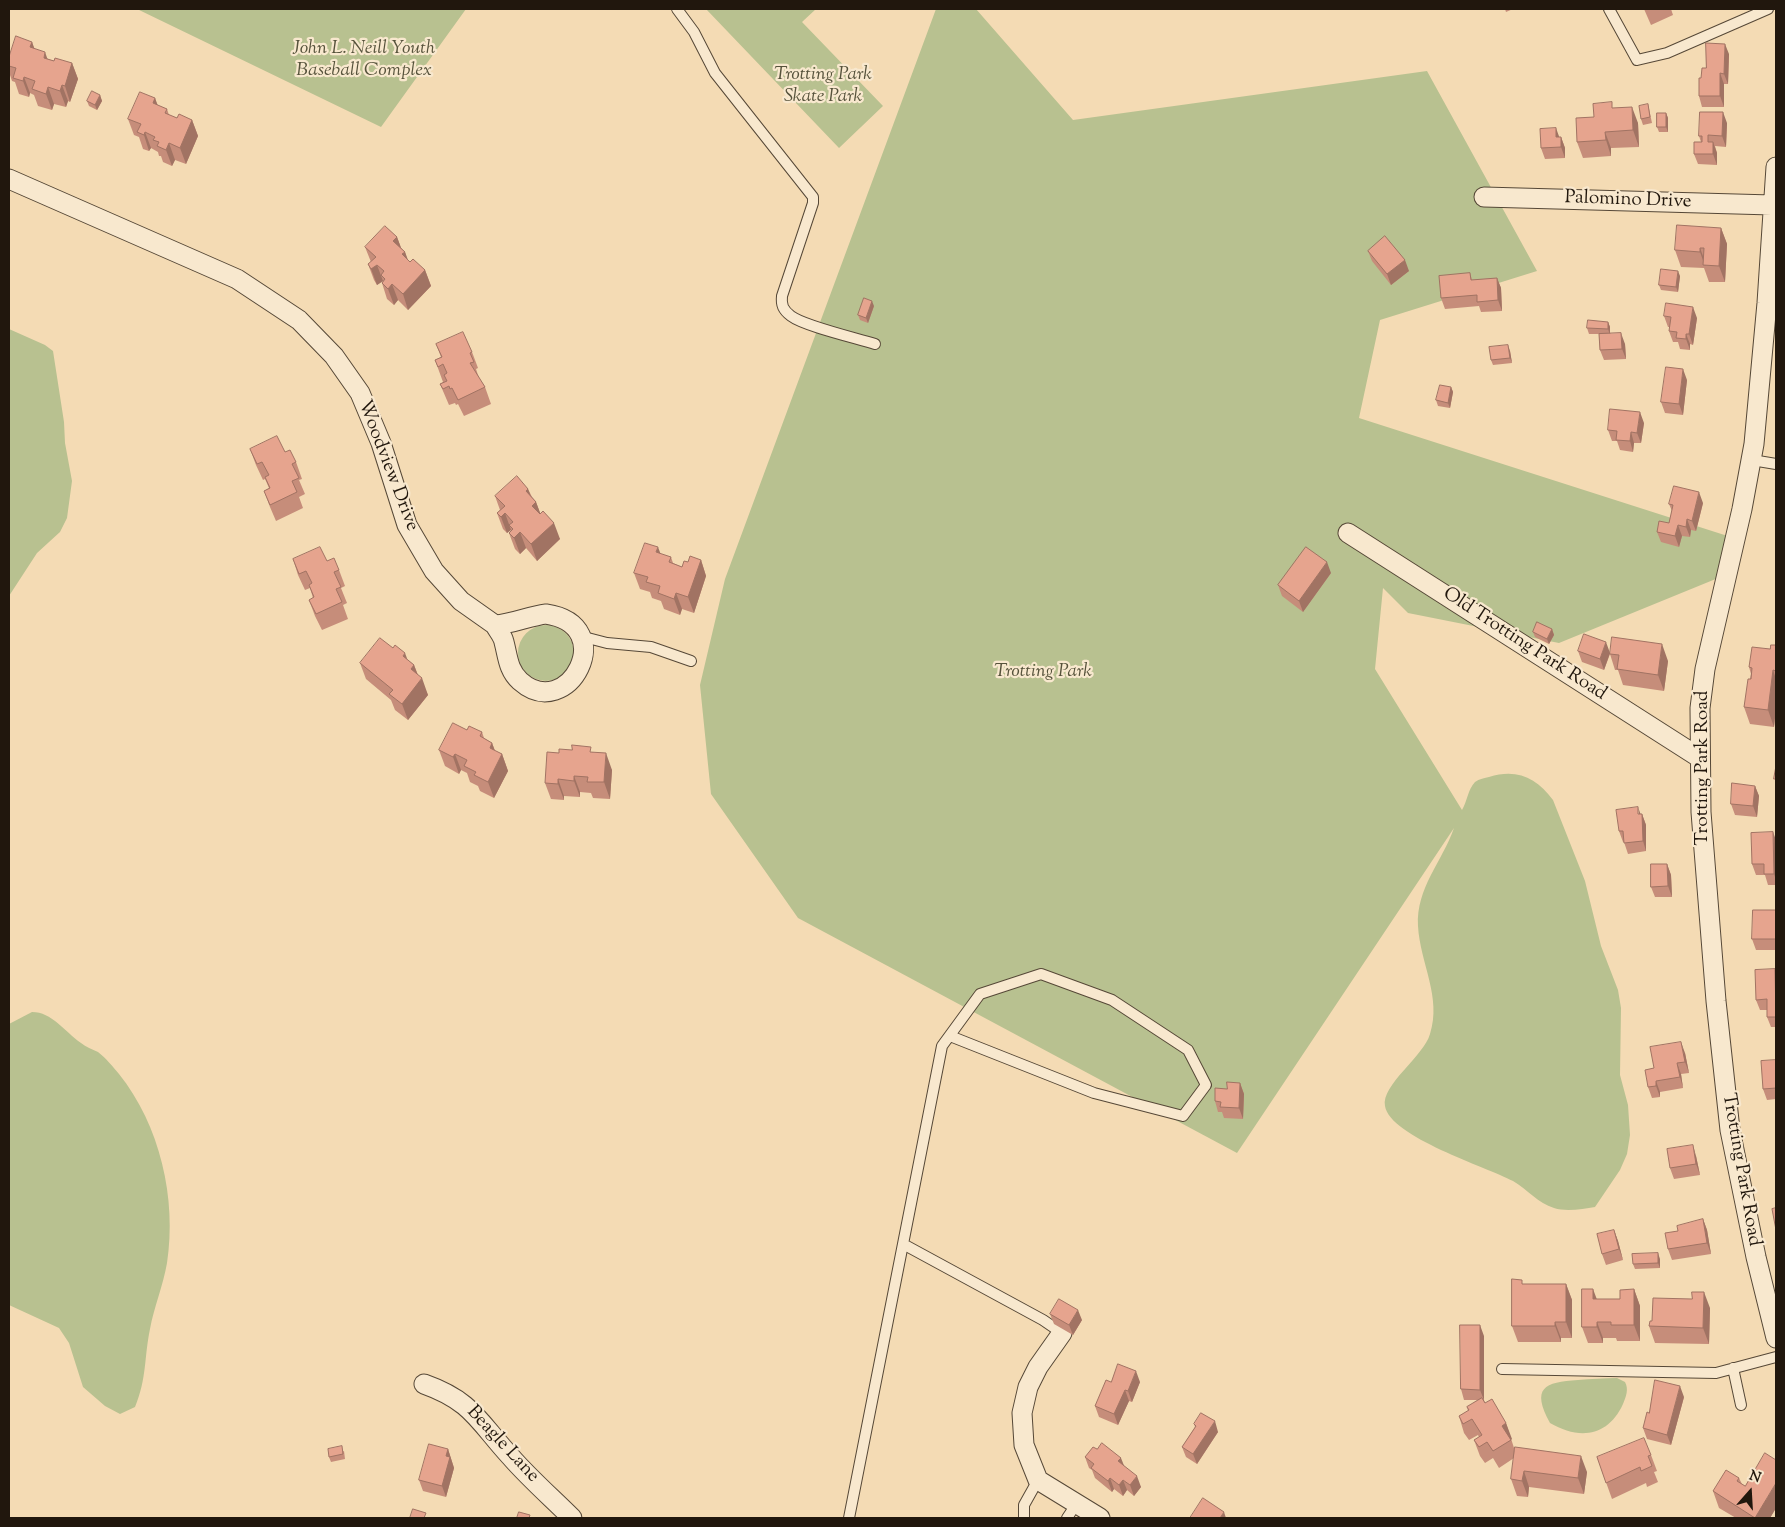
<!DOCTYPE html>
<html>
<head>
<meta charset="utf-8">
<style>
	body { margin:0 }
	#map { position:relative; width:1785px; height:1527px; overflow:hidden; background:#f4dbb4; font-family:"Sorts Mill Goudy",serif }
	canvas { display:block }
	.frame { position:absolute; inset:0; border:10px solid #21170d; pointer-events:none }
	.north { position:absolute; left:1725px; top:1467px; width:50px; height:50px; -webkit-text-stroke:4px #f8e8ce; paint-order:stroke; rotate:19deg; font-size:14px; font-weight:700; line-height:20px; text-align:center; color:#21170d }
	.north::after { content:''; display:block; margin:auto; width:18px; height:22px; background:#21170d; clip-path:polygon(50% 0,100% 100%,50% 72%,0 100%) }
</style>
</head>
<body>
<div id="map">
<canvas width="1785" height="1527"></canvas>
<div class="frame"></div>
<div class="north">N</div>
</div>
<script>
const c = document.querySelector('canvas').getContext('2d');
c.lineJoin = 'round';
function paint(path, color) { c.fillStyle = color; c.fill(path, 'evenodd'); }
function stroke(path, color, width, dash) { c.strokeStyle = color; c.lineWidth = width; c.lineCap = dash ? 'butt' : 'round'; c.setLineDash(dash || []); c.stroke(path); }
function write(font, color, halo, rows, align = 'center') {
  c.font = font + ' "Sorts Mill Goudy",serif'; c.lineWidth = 4.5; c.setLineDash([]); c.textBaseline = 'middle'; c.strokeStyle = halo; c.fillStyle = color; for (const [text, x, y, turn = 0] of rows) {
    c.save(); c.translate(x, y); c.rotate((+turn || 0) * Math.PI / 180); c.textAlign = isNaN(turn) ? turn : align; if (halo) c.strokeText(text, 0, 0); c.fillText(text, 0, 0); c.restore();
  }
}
paint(new Path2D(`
	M137 9H466L381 127Z
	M706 9H816L802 22 883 106 839 148Z
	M936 9H976L1073 120 1427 71 1537 271 1380 320 1359 418 1737 539 1723 576 1559 643 1408 613 1383 588 1375 669 1462 810C1467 802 1468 789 1475 782 1479 779 1485 778 1489 777 1517 768 1537 778 1553 800L1585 881 1601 946 1618 990 1621 1008 1620 1075 1628 1105 1630 1135 1627 1154 1620 1170 1595 1207C1583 1209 1566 1212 1554 1208 1538 1203 1528 1190 1513 1181 1487 1167 1390 1137 1385 1106 1381 1085 1424 1056 1430 1034 1442 997 1420 963 1418 926 1416 888 1442 862 1454 828L1237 1153 798 918 711 794 700 685 725 579Z
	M9 329 45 345 53 351 64 422 65 443 72 481 67 518 60 532 37 553 9 596Z
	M518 653a28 28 0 1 1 56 0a28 28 0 1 1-56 0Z
	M32 1012C52 1012 64 1031 81 1043 86 1047 92 1049 98 1052 106 1058 113 1067 119 1074 160 1125 177 1199 167 1263 163 1286 154 1307 150 1329 144 1358 147 1378 135 1407L120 1414 105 1406 83 1387 69 1343 59 1328 9 1305V1024Z
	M1617 1378 1625 1382C1629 1389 1626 1397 1623 1404 1608 1437 1579 1440 1550 1423 1531 1388 1544 1382 1578 1380 1591 1379 1604 1378 1617 1378Z`), '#b8c190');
const lane = new Path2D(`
	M677 9 694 32 715 73 813 197V203L782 296C781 305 783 310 791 316 804 326 856 338 875 344
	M1609 9 1637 60 1667 53 1768 9
	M1752 460 1776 464
	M580 636 607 643 651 647 691 661
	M903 1244 1043 1320 1062 1333
	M1733 1368 1741 1405
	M1502 1369 1716 1373 1776 1357
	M849 1518 942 1046 980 994 1041 974 1112 1000 1188 1050 1206 1085 1183 1116 1094 1093 950 1036
	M1024 1518V1505L1038 1480
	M1067 1518 1077 1503`);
const street = new Path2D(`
	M1776 167 1767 303 1754 444 1742 509 1705 669 1700 708 1701 812 1716 1001 1730 1130 1756 1257 1776 1338
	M9 179 237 279 299 320 334 356 360 393 381 443 407 525 434 571 461 601 495 625
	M1484 197 1772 205
	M1348 533 1700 758
	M546 614C621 625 568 724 520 681 508 670 508 657 504 642 503 636 498 631 495 625 513 624 529 616 546 614Z
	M1062 1333 1038 1367 1028 1387 1022 1413 1024 1445 1038 1480 1100 1518
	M424 1384C472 1401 478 1421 510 1456 529 1478 552 1498 572 1518`);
stroke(lane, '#564837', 12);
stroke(street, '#564837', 21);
stroke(lane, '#f8e8ce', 10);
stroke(street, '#f8e8ce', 19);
paint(new Path2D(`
	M1505 9H1513L1506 12Z
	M1644 9H1671L1673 15 1651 25Z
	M32 42 34 49 48 59 54 61 72 63 78 79 70 102 68 101 66 107 54 104 52 110 38 106 34 95 30 93 29 97 19 94 15 82 12 81 9 72V57Z
	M1729 54 1728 84H1724V107H1702L1699 96 1701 78 1706 68Z
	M100 95 102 101 97 110 89 106 87 101Z
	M155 98 157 105 167 109 169 115 177 118 192 120 198 136 186 164 175 160 172 166 163 162 161 156H159L158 152 151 148 149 151 143 149 139 137 134 135 128 119Z
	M1648 104 1652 123 1643 125 1641 119Z
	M1614 108 1638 123 1639 147 1611 148V156L1583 158 1577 142 1594 117Z
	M1666 113 1668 118V132H1659L1657 127Z
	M1727 123 1726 147 1715 146 1717 153V165L1698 164 1694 154 1701 142 1699 136Z
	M1559 137H1561L1565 148V158L1545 159 1541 148Z
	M1721 228 1727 244 1725 282H1709L1704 268 1681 267 1675 250Z
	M397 237 401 248 405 252 407 259 410 262 425 270 431 286 408 310 398 300 394 305 387 299 382 283 383 281 377 285 374 280 368 264 371 262 365 247Z
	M1368 251 1409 271 1391 285 1372 261Z
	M1470 273 1472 280 1497 278 1501 288 1502 311 1481 312 1479 306 1445 309 1441 298Z
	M1680 276 1678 292 1661 290 1659 285Z
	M874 306 868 323 860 320 858 315Z
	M1664 316 1697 318 1693 345 1690 344V350L1680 349 1678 342H1673L1669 331 1670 327H1668Z
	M1608 322 1610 327V333L1625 344 1626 359 1604 360 1600 350 1599 334H1589L1587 328Z
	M436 344 472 352 478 368 476 369 479 378 485 387 491 404 464 416 458 404 456 405 455 403 449 405 440 384 443 382 435 360 441 357Z
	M1510 351 1512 363 1493 365 1491 360Z
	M1687 380 1683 415 1665 413 1661 402Z
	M1451 387 1453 392 1450 408 1438 406 1436 400Z
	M1644 423 1641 443H1634L1633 452 1620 450 1617 441H1612L1608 430Z
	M250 449 285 452 296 462 302 479 299 480 305 494 299 497 303 508 276 521 270 507 264 491 269 488 265 479 263 480 256 465Z
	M528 489 532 497 536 502 540 513 560 539 537 561 526 548 520 554 515 549 509 533 511 531V530L507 533 503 529 497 513 500 510 495 496Z
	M1703 503 1696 531 1691 530 1690 537 1682 536 1679 547 1661 542 1657 532 1669 523 1672 511 1669 504Z
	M660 554 671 557 673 563 682 567 688 562 701 560 706 576 694 613 682 609 680 615 664 609 661 601 652 598 650 592 640 589 634 573Z
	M293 559 327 561 339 570 345 586 341 588 347 603 343 605 348 619 322 630 315 616 309 600 313 598 310 588 305 590 298 575Z
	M1331 573 1303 612 1282 596 1278 585Z
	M1552 629 1554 635 1549 644 1535 637 1533 632Z
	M1776 645V708L1774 727 1750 724 1744 707 1751 674 1749 667Z
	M1578 651 1610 653 1668 661 1664 691 1623 685 1618 670H1615L1610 654 1604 670 1582 662Z
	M408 660 414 665 418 675 428 695 408 720 395 710 391 700 366 679 360 663Z
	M467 730 482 732 484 738 492 743 495 751 502 754 508 771 494 798 480 791 478 786 470 782 467 773 461 770 459 774 445 766 439 750Z
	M593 752 612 770 610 799 593 798 591 793 580 792V797L564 796V800L551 799 545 783 559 753Z
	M1755 786 1759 796 1757 817 1735 815 1731 804Z
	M1640 814H1642L1646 825V851L1628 854 1624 842H1623L1619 831Z
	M1776 840V885H1768L1765 875H1756L1752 864Z
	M1667 864 1671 875 1672 897H1655L1651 887Z
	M1776 910V950H1756L1752 939Z
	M1776 972V1027H1771L1767 1017V1010H1760L1756 1000Z
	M1685 1053 1689 1073 1681 1074 1683 1088 1660 1092V1097L1652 1098 1648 1087 1654 1068Z
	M1776 1060V1099L1767 1100 1763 1089Z
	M1240 1083 1244 1094 1243 1119 1224 1118 1222 1112H1218L1215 1101 1227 1089Z
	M1696 1156 1700 1175 1674 1179 1670 1168Z
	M1703 1219 1707 1230 1711 1254 1672 1260 1668 1249 1678 1231Z
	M1614 1230 1618 1241 1623 1260 1606 1265 1602 1254Z
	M1660 1259V1268L1635 1269 1633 1264Z
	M1524 1284H1566L1572 1300V1338H1561V1342H1518L1512 1326Z
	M1634 1289 1640 1306V1341H1617L1616 1338H1603V1343H1588L1582 1327 1597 1299H1620Z
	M1710 1308 1709 1344 1655 1343 1649 1326 1652 1321Z
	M1050 1314 1082 1320 1073 1335 1054 1324Z
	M1484 1336V1400L1485 1403 1506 1423 1515 1451 1587 1472 1584 1494 1529 1487 1528 1497 1517 1496 1511 1479 1514 1458 1499 1468 1493 1458 1485 1463 1480 1456 1474 1440 1479 1437 1478 1435 1469 1440 1464 1433 1459 1416 1468 1411 1467 1407 1478 1400H1464L1461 1389Z
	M1111 1382H1140L1132 1402 1129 1401 1118 1425 1099 1417 1095 1406Z
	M1684 1397 1671 1445 1647 1439 1643 1428Z
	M1194 1424 1218 1432 1197 1464 1186 1457 1182 1447 1195 1427Z
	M448 1449 454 1468 446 1497 423 1491 419 1480Z
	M344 1451 345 1459 331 1462 329 1457Z
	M1651 1455 1657 1471 1654 1472 1658 1482 1647 1487 1646 1483 1612 1499 1597 1457Z
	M1085 1457 1124 1466 1141 1487 1134 1496 1127 1490 1123 1496 1114 1489 1112 1492 1095 1478 1092 1470 1089 1468Z
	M1739 1478 1742 1484 1776 1508 1770 1518H1736L1719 1508 1713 1491Z`), '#c68d7a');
paint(new Path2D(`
	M32 42 38 58 30 47Z
	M1725 44 1729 54 1728 84 1724 74Z
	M45 52 51 69 44 58Z
	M72 63 78 79 70 102 65 86Z
	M1720 73 1724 84V107L1720 96Z
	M24 77 30 93 29 97 23 81Z
	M62 85 68 101 66 107 60 91Z
	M48 87 54 104 52 110 46 94Z
	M100 95 102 101 97 110 95 105Z
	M155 98 161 114 153 103Z
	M1632 107 1638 123 1639 147 1633 130Z
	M1723 112 1727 123 1726 147 1722 136Z
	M1666 113 1668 118V132L1666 127Z
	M192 120 198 136 186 164 180 148Z
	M1556 128 1560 139V148L1556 137Z
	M145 132 151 148 149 151 144 135Z
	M1605 132 1611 148V156L1606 140Z
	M1561 137 1565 148V158L1561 147Z
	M1713 142 1717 153V165L1713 154Z
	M169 143 175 160 172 166 166 150Z
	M1721 228 1727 244 1725 282 1719 266Z
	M397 237 403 253 393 241Z
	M1700 248 1706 264 1705 266 1700 252Z
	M405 252 411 268 402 254Z
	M1405 260 1409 271 1391 285 1387 274Z
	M377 265 383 281 377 285 371 269Z
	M425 270 431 286 408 310 403 294Z
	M1678 271 1680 276 1678 292 1676 287Z
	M1497 278 1501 288 1502 311 1498 300Z
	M392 284 398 300 394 305 388 289Z
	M872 301 874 306 868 323 866 318Z
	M1693 307 1697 318 1693 345 1689 334Z
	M1608 322 1610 327V335L1608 329Z
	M1621 333 1625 344 1626 359 1622 349Z
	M1686 334 1690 344V350L1686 339Z
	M1508 345 1510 351 1512 363 1510 358Z
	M1683 369 1687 380 1683 415 1679 404Z
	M1451 387 1453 392 1450 408 1448 403Z
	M1640 412 1644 423 1641 443 1637 433Z
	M1631 432 1634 443 1633 452 1630 441Z
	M528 489 534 504 536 502 542 518 538 522 526 491Z
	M1699 492 1703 503 1696 531 1692 521Z
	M505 513 511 530 507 533 501 517Z
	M1687 519 1691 530 1690 537 1686 527Z
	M554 523 560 539 537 561 531 544Z
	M1678 525 1682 536 1679 547 1675 536Z
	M520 532 526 548 520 554 514 538Z
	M658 547 664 563 656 552Z
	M701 560 706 576 694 613 688 597Z
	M1327 562 1331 573 1303 612 1299 601Z
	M676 593 682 609 680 615 674 599Z
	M1552 629 1554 635 1549 644 1547 639Z
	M1606 642 1610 653 1604 670 1600 659Z
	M1662 644 1668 661 1664 691 1658 675Z
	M405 653 411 669 414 665 420 681 422 678 428 695 408 720 402 704 403 656Z
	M1773 670 1776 679V708L1774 727 1768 710Z
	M492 743 498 759 490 748Z
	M606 753 612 770 610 799 604 782Z
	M455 754 461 770 459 774 453 757Z
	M502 754 508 771 494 798 488 782Z
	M574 776 580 792V797L574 781Z
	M558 779 564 796V800L558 784Z
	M1755 786 1759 796 1757 817 1753 806Z
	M1638 807 1642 818V814L1646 825V851L1643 841Z
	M1773 832 1776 840V880L1774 874Z
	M1667 864 1671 875 1672 897 1668 886Z
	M1775 969 1776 972V1009L1775 1007Z
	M1681 1042 1685 1053 1689 1073 1685 1062Z
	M1677 1063 1681 1074 1683 1088 1680 1077Z
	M1656 1081 1660 1092V1097L1656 1086Z
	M1240 1083 1244 1094 1243 1119 1239 1108Z
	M1693 1145 1696 1156 1700 1175 1696 1164Z
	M1703 1219 1707 1230 1711 1254 1707 1243Z
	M1614 1230 1618 1241 1623 1260 1619 1249Z
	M1658 1253 1660 1259V1268L1658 1263Z
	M1566 1284 1572 1300V1338L1566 1322Z
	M1593 1289 1599 1305 1593 1299Z
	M1634 1289 1640 1306V1341L1634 1325Z
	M1704 1292 1710 1308 1709 1344 1703 1328Z
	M1078 1310 1082 1320 1073 1335 1069 1325Z
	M1555 1322 1561 1338V1342L1555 1326Z
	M1597 1322 1603 1338V1343L1597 1327Z
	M1480 1325 1484 1336V1400L1480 1390Z
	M1136 1371 1140 1382 1132 1402 1128 1391Z
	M1680 1386 1684 1397 1671 1445 1667 1435Z
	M1125 1390 1129 1401 1118 1425 1114 1414Z
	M1215 1421 1218 1432 1197 1464 1193 1454Z
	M1506 1423 1512 1439 1508 1442 1502 1426Z
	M448 1449 454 1468 446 1497 442 1486 446 1456Z
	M1581 1456 1587 1472 1584 1494 1578 1478Z
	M1121 1458 1125 1468 1118 1461Z
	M1524 1471 1529 1487 1528 1497 1522 1481Z
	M1137 1476 1141 1487 1134 1496 1130 1485Z
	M1110 1478 1114 1489 1112 1492 1108 1481Z
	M1123 1480 1127 1490 1123 1496 1119 1485Z
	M1776 1483V1508L1770 1518H1755Z
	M1224 1512 1226 1518H1220Z`), '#a17363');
const building = new Path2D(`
	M16 36 32 42 30 47 45 52 44 58 54 61 55 58 72 63 65 86 62 85 60 91 48 87 46 94 32 89 35 81 24 77 23 81 13 78 16 68 9 66V57Z
	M1706 43 1725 44 1724 74 1720 73V96H1699V78H1701L1702 68H1706Z
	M92 91 100 95 95 105 87 101Z
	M140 92 155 98 153 103 167 109 165 113 177 118 179 114 192 120 180 148 169 143 166 150 157 146 159 142 153 140 155 137 145 132 144 135 137 132 141 124 128 119Z
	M1612 102V108L1632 107 1633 130 1605 132 1606 140 1577 142 1576 118 1594 117 1593 104Z
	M1648 104 1650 117 1641 119 1639 106Z
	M1700 112H1723L1722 136 1708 135V142H1713V154H1694V142H1702V136H1699Z
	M1657 113H1666V127H1657Z
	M1556 128V137H1561V147L1541 148 1540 129Z
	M1677 225 1721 228 1719 266 1703 265 1704 248H1700V252L1675 250Z
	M385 226 397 237 393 241 405 252 402 254 410 262 413 259 425 270 403 294 392 284 388 289 382 283 385 279 381 275 384 271 377 265 371 269 368 264 376 257 365 247Z
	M1385 236 1405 260 1387 274 1368 251Z
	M1661 269 1678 271 1676 287 1659 285Z
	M1470 273 1471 280 1497 278 1498 300 1477 302V295L1441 298 1439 276Z
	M864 298 872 301 866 318 858 315Z
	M1666 303 1693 307 1689 334H1686V339L1676 338 1677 332 1669 331 1671 317 1664 316Z
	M1588 320 1608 322V329L1587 328Z
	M463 332 472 352 470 353 474 362 470 363 485 387 458 400 452 388 450 389 449 386 443 389 440 384 447 381 444 375 447 373 443 364 438 367 435 360 442 357 436 344Z
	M1621 333 1622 349 1600 350 1599 334Z
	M1508 345 1510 358 1491 360 1489 347Z
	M1666 367 1683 369 1679 404 1661 402Z
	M1440 385 1451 387 1448 403 1436 400Z
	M1610 409 1640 412 1637 433 1631 432 1630 441 1616 440 1617 431 1608 430Z
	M277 436 285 452 290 450 296 462 292 464 299 478 292 481 297 492 270 505 264 491 270 488 265 477 269 475 262 462 257 464 250 449Z
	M517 476 528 489 526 491 536 502 532 506 540 514 543 511 554 523 531 544 520 532 514 538 509 533 513 529 509 525 513 522 505 513 501 517 497 513 505 506 495 496Z
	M1674 486 1699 492 1692 521 1687 519 1686 527 1678 525 1675 536 1657 532 1659 521 1669 523 1673 505 1669 504Z
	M645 543 658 547 656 552 671 557 669 562 682 567 684 561 688 562 690 556 701 560 688 597 676 593 674 599 658 593 660 586 646 582 648 577 634 573Z
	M320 547 327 561 334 558 339 570 334 572 341 587 336 589 342 602 316 614 309 600 314 597 309 585 312 583 306 571 299 574 293 559Z
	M1306 547 1327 562 1299 601 1278 585Z
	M1537 622 1552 629 1547 639 1533 632Z
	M1584 634 1606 642 1600 659 1578 651Z
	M1612 637 1662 644 1658 675 1617 669 1619 655 1610 654Z
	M380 638 393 648 395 645 405 653 403 656 414 665 411 669 422 678 402 704 389 694 393 690 360 663Z
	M1771 645H1776V671L1773 670 1768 710 1744 707 1748 679H1751L1752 668 1749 667 1752 647 1770 649Z
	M453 723 467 730 469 726 482 732 480 736 492 743 490 748 502 754 488 782 474 775 476 772 464 766 467 760 455 754 453 757 439 750Z
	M572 745 591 747 590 752 606 753 604 782H587L588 777 574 776V781L558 779V784L545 783 547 752 559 753V749L572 750Z
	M1776 766V779H1774Z
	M1732 783 1755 786 1753 806 1731 804Z
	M1638 807V814H1642L1643 841 1624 843 1623 831H1619L1616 810Z
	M1773 832 1774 874H1764V864H1752L1751 833Z
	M1651 864H1667L1668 886 1651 887Z
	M1753 910H1776V939H1752Z
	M1775 969 1776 1017H1767V999L1756 1000 1755 970Z
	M1681 1042 1685 1062 1677 1063 1680 1077 1656 1081V1086L1648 1087 1645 1070 1654 1068 1650 1047Z
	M1776 1060V1088L1763 1089 1761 1061Z
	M1227 1082 1240 1083 1239 1108 1220 1107 1221 1102 1215 1101V1088L1227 1089Z
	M1693 1145 1696 1164 1670 1168 1667 1149Z
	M1776 1208V1230L1772 1209Z
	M1703 1219 1707 1243 1668 1249 1665 1233 1678 1231 1677 1226Z
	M1614 1230 1619 1249 1602 1254 1597 1234Z
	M1658 1253V1263L1633 1264 1632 1254Z
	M1512 1279 1522 1280V1284H1566V1322H1555V1326H1512Z
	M1582 1289H1593V1299H1620V1290L1634 1289V1325H1611V1322H1597V1327H1582Z
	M1692 1292H1704L1703 1328 1649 1326 1650 1321H1652L1653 1298 1692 1299Z
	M1059 1299 1078 1310 1069 1325 1050 1314Z
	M1460 1325H1480V1390L1461 1389Z
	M1118 1364 1136 1371 1128 1391 1125 1390 1114 1414 1095 1406 1106 1380 1111 1382Z
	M1655 1380 1680 1386 1667 1435 1643 1428 1647 1412 1649 1413Z
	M1482 1398 1485 1403 1492 1399 1506 1423 1502 1426 1511 1440 1493 1451 1487 1442 1479 1447 1474 1440 1482 1435 1472 1419 1463 1424 1459 1416 1469 1410 1467 1407Z
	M1201 1413 1215 1421 1193 1454 1182 1447 1196 1426 1194 1424Z
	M1644 1438 1651 1455 1648 1456 1652 1466 1641 1471 1640 1467 1606 1483 1597 1457Z
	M1102 1443 1121 1458 1118 1461 1137 1476 1130 1485 1123 1480 1119 1485 1110 1478 1108 1481 1091 1468 1094 1464 1085 1457 1093 1447 1097 1449Z
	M429 1444 448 1449 446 1456 450 1457 442 1486 419 1480Z
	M342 1446 343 1454 329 1457 328 1449Z
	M1515 1447 1581 1456 1578 1478 1524 1471 1522 1481 1511 1479Z
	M1765 1453 1776 1460V1483L1755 1518 1713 1491 1726 1470 1739 1478 1737 1481 1745 1486Z
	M1203 1498 1224 1512 1220 1518H1190Z
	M413 1509 426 1513 424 1518H410Z
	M519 1512 530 1515 529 1518H517Z`);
paint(building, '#e6a48e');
stroke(building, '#a17363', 1);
write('italic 19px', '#56523b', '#f8e8ce', [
	["John L. Neill Youth",364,50],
	["Baseball Complex",364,72],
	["Trotting Park",823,76],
	["Skate Park",823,98],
	["Trotting Park",1043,673]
]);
write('19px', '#21170d', '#f8e8ce', [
	["Palomino Drive",1628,201,2],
	["Woodview Drive",387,466,69],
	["Old Trotting Park Road",1524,645,33],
	["Trotting Park Road",1704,768,-90],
	["Trotting Park Road",1740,1170,80],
	["Beagle Lane",502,1445,47]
]);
</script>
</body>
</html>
